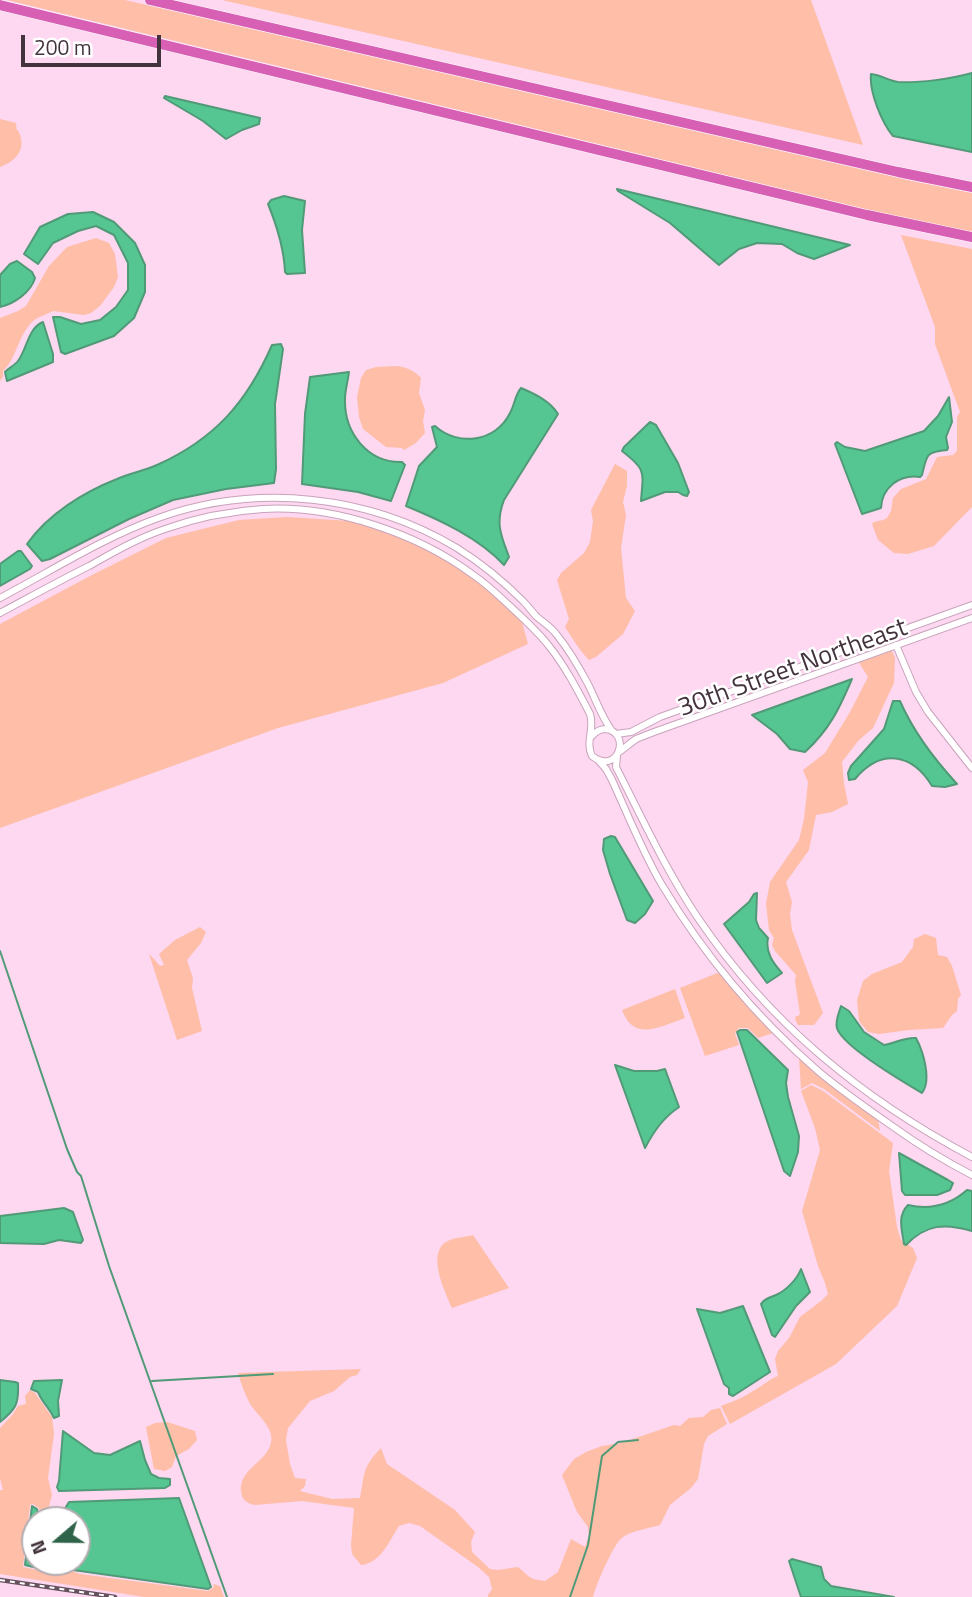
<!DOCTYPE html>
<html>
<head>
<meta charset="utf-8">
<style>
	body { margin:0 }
	#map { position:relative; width:972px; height:1597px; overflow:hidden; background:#fed7f0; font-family:"Titillium Web",sans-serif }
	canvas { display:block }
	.north { position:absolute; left:21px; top:1506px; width:70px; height:70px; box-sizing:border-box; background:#fff; border:2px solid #b4adb1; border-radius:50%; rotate:250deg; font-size:19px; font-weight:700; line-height:28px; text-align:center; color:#43333d }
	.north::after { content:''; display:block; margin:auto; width:24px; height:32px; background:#2f644a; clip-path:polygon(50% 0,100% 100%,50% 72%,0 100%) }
	.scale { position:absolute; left:21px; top:35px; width:140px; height:32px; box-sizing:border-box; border:4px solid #43333d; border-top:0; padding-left:9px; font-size:21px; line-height:24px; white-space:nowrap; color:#43333d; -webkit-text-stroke:5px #fff; paint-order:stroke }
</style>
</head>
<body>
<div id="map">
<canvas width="972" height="1597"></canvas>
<div class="north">N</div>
<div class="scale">200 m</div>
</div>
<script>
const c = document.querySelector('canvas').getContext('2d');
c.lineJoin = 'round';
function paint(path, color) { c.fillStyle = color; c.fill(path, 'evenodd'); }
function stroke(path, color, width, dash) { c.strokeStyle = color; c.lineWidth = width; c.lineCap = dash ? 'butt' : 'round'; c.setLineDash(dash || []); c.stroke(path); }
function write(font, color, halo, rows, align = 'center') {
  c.font = font + ' "Titillium Web",sans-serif'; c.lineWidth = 5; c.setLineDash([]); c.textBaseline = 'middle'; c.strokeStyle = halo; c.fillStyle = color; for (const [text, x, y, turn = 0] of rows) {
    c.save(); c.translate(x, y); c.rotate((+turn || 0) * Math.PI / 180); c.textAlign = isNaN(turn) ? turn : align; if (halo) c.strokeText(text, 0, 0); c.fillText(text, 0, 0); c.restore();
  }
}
paint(new Path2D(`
	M7 0H125L912 181 972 193V232L894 216Z
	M222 0H811L863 145Z
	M0 119 16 123C17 135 16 124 20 135 26 151 14 162 0 167Z
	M901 235 972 249V507L934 546 908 554 894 553 878 540 872 524 874 522 883 520 887 518 891 511 893 498 901 489 926 479 937 457 953 455 957 451V417L960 412 935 344V327Z
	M96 238 109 243 115 254 118 277 114 287 100 306 91 313 84 315 53 311C47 314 38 317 33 321 18 335 17 358 3 371V377L0 381V318L18 311 26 306 49 266 67 247Z
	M396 366C406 367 414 370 421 378L419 393 425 410 423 421 425 433 416 443 404 450 402 448 386 447 363 429 359 417 357 397 361 378 366 370 376 367Z
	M615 464 627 471V486L623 502 626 515 621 548 626 598 635 611 623 634 596 657 589 660C579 650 573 639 565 627L569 619 557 580 561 573 584 553 590 542 593 521 591 510Z
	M287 517 366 522 435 550 486 584 520 615 528 644 443 683 278 728 0 828V624L90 576 166 538 239 520Z
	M891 649 895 658 894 683 873 728 858 741 842 762 844 783 848 804 832 812 816 815 809 850 786 882 792 902 790 914 792 930 823 1013 814 1025H798L795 1019 796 1016H798L800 1014 795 981 796 975 775 951 772 945 774 938 769 930 766 904 770 882 799 840 804 819 808 782 803 770 825 753 850 712 868 677 858 661Z
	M200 927 206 932 201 943 187 960 193 978 192 988 202 1031 177 1040 149 954 153 958 160 966 164 965 159 954 175 940Z
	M925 934 936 938 938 955 947 957 952 966 961 995 958 999 957 1011 952 1015 943 1028 909 1030 879 1034 868 1032 859 1021 857 1000 863 981 872 974 902 962 913 947 914 939Z
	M720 972 773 1033 758 1038 748 1028H739L735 1033 739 1045 705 1056 680 988Z
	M675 989 685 1018C661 1026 634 1043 622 1010Z
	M799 1057 842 1093 878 1120 880 1131 824 1089 812 1083 801 1089Z
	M811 1085 823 1091 893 1143 889 1171 897 1227 901 1240 913 1248 917 1258 897 1306 836 1364 730 1424 721 1406C735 1401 746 1396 758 1388 765 1384 770 1379 778 1376L775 1359 778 1351 789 1338 800 1317 821 1301 828 1294 825 1283 818 1266 802 1211 820 1150 815 1128 801 1091Z
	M473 1235 509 1288 452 1308C445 1291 424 1250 450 1240 457 1237 466 1237 473 1235Z
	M361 1369 357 1375 350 1377 334 1391 310 1401 288 1428 286 1440 290 1464 295 1478 306 1479 305 1486 300 1491 332 1499 360 1498C365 1472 362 1468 381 1448L387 1464 455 1510 475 1532 471 1542 472 1552 490 1569 498 1570 518 1567C530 1577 528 1579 545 1581L558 1572 571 1539 585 1547 589 1536 588 1527 577 1512 562 1475 574 1459 586 1452 602 1446 621 1443 674 1425 680 1426 689 1418 703 1417 711 1410 720 1408 727 1424 708 1436 704 1444 698 1479 691 1488 670 1505 660 1525C650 1528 631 1531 623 1537 613 1544 596 1585 593 1597H488V1595L492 1589 489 1577 478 1567 420 1526 409 1523 399 1526C389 1541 381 1563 361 1565L352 1554 351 1545 354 1508 302 1501 255 1505C246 1503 242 1500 241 1491 239 1470 264 1463 270 1446 277 1430 258 1416 250 1404 245 1394 241 1384 238 1373Z
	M30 1390 35 1393 52 1417 54 1434 48 1478 52 1495 49 1506 61 1515 62 1520H42L39 1508 33 1504 30 1505 23 1567 47 1572 53 1568 54 1562H70L72 1571 80 1574 208 1591 213 1588 214 1584 220 1586 224 1597H144L0 1574V1490H3L0 1478V1428L13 1414 18 1406 26 1404 25 1396Z
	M167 1422 195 1431 197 1440 189 1449 176 1456 172 1467 165 1471 154 1469 146 1427 155 1423Z`), '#febea8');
const water = new Path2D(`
	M972 73V152L893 136C882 123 869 92 871 74 881 75 889 81 898 82 920 83 951 79 972 73Z
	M165 96 260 118 259 124 242 130 226 139 203 121 164 98Z
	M617 189 850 245 814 259 797 253 782 244 757 243 739 249 719 265 670 223 618 191Z
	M284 196 305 201 302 230 305 273 287 274 285 272C284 248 277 226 268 204L271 200Z
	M93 212 114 222 135 243 145 265V292L134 318 114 336 65 354 61 352 53 317H60L81 324 100 320 116 307 128 290V263L114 235 96 226 78 231 53 243 38 264 24 254 40 227 68 214Z
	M17 261 32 272 35 278C31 292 14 304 0 307V275L10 264Z
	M43 322 53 354V362L7 381 5 372C9 368 15 365 18 361 27 349 28 328 43 322Z
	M281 344 283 349 275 404 276 469 274 483 226 489 173 500 129 519 50 559 42 561 27 544C48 514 84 492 117 479 130 473 144 471 157 465 215 439 247 402 272 345Z
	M349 372C348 381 345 390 345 399 344 433 368 463 402 462L405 465 391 501 358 492 302 484 305 414 310 377Z
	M521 388C535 394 550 401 558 414L504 500C495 524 501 535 509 557L504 565C479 538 440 520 406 506L419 466 437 447 432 427 435 426C458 447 496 442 510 413 515 404 515 395 521 388Z
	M949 397 952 422 946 437 948 448 947 450C925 452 927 455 922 475L920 477C900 474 882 487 881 508L862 514 835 444 837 442 845 447 865 451 924 431 938 416Z
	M650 422 656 425 678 463 689 492 687 496 683 495 678 492H665L641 501C643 472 647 470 622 451L624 447Z
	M18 551H21L32 566 30 569 0 586V564Z
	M852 679C839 709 830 729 805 752L790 749 777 734 752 715Z
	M893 701H900C913 731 935 760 957 784L945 787 932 786C912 753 881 748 855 779L849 780 848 773 851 766 884 729Z
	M611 836 615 837 653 901 645 914 635 923 627 920 610 874 603 850 604 839Z
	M757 893 756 920 759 928 768 938C765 952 773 963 782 973L767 983 724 924 749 902 754 894Z
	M841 1006 849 1011 864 1032 884 1045C896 1043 904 1037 916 1038 923 1051 932 1080 922 1093 905 1083 842 1046 837 1028 835 1021 839 1013 841 1006Z
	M740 1030H747L788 1070 786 1083 788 1097 799 1136 798 1152 790 1176 784 1171 737 1032Z
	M615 1065 634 1071H657L665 1069 679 1107C663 1118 654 1131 645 1148Z
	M899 1153 948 1180 953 1183 950 1190 937 1195H905L902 1191Z
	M967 1190 972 1191V1231C945 1223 926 1224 906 1245L904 1244C902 1230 897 1216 908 1205 930 1210 950 1205 967 1190Z
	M64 1208 73 1212 83 1240 81 1243 59 1240 44 1244 0 1243V1216Z
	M801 1269 810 1292 796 1306 775 1337 772 1335 761 1304C765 1298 769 1298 776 1295 787 1290 797 1279 801 1269Z
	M743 1306 770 1372 733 1396 729 1394V1388L724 1384 697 1309 720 1313Z
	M0 1380 15 1382 18 1383C19 1404 16 1409 0 1422Z
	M62 1380 58 1401 59 1416 54 1418C49 1407 43 1404 38 1392L31 1389 34 1381Z
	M63 1431 94 1453 110 1455 140 1441 145 1460 151 1474 159 1478 170 1479V1485L165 1488 59 1491 57 1487 59 1481Z
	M179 1498 211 1587 208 1589 73 1570V1562H77V1520H65C61 1512 65 1509 69 1502Z
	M32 1506 37 1509 40 1520H35V1562H51V1567L46 1570 25 1565Z
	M792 1559 821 1567 824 1579 831 1586 894 1597H801L789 1561Z`);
paint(water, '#55c691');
stroke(water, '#509a78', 2);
stroke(new Path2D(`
	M0 951 67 1149 77 1172 81 1176 109 1266 227 1597
	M152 1381 273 1374
	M570 1597 588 1545 602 1456 618 1442 638 1440`), '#509a78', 2);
const tertiary = new Path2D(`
	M0 598C53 570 104 537 161 517 258 483 369 495 457 548 481 563 503 581 523 601 528 606 532 612 537 617 544 623 551 627 557 635 569 650 579 667 588 684 596 700 601 716 612 731
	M0 613C30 597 59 581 89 566 114 552 138 538 165 529 196 518 231 511 263 509 334 505 416 533 472 574 487 584 499 596 512 608 525 620 538 632 549 646 565 666 578 691 590 714 595 729 585 742 592 756 618 776 632 733 606 729 600 729 596 731 592 736
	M896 645 916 692 928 712 972 768
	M616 734 631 732 660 717 972 605
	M619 752 636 739 654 732 972 618
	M617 756 616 767 619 773C644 822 667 872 698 918 769 1023 861 1098 972 1157
	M599 761 606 769 612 780C628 815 642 851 662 885 704 955 757 1018 818 1071 843 1092 869 1110 895 1128 920 1146 945 1161 972 1175`);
const motorway = new Path2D(`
	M150 0 898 172 972 187
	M0 5 867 215 972 237`);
stroke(tertiary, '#c8a3bb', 8);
stroke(motorway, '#fff', 11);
stroke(tertiary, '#fff', 6);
stroke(motorway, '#d760b4', 10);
const rail = new Path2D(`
	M0 1580 115 1597`);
stroke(rail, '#66515e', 4.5);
stroke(rail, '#fff', 2, [5]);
write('26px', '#43333d', '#fff', [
	["30th Street Northeast",793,669,-20]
]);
</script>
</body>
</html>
